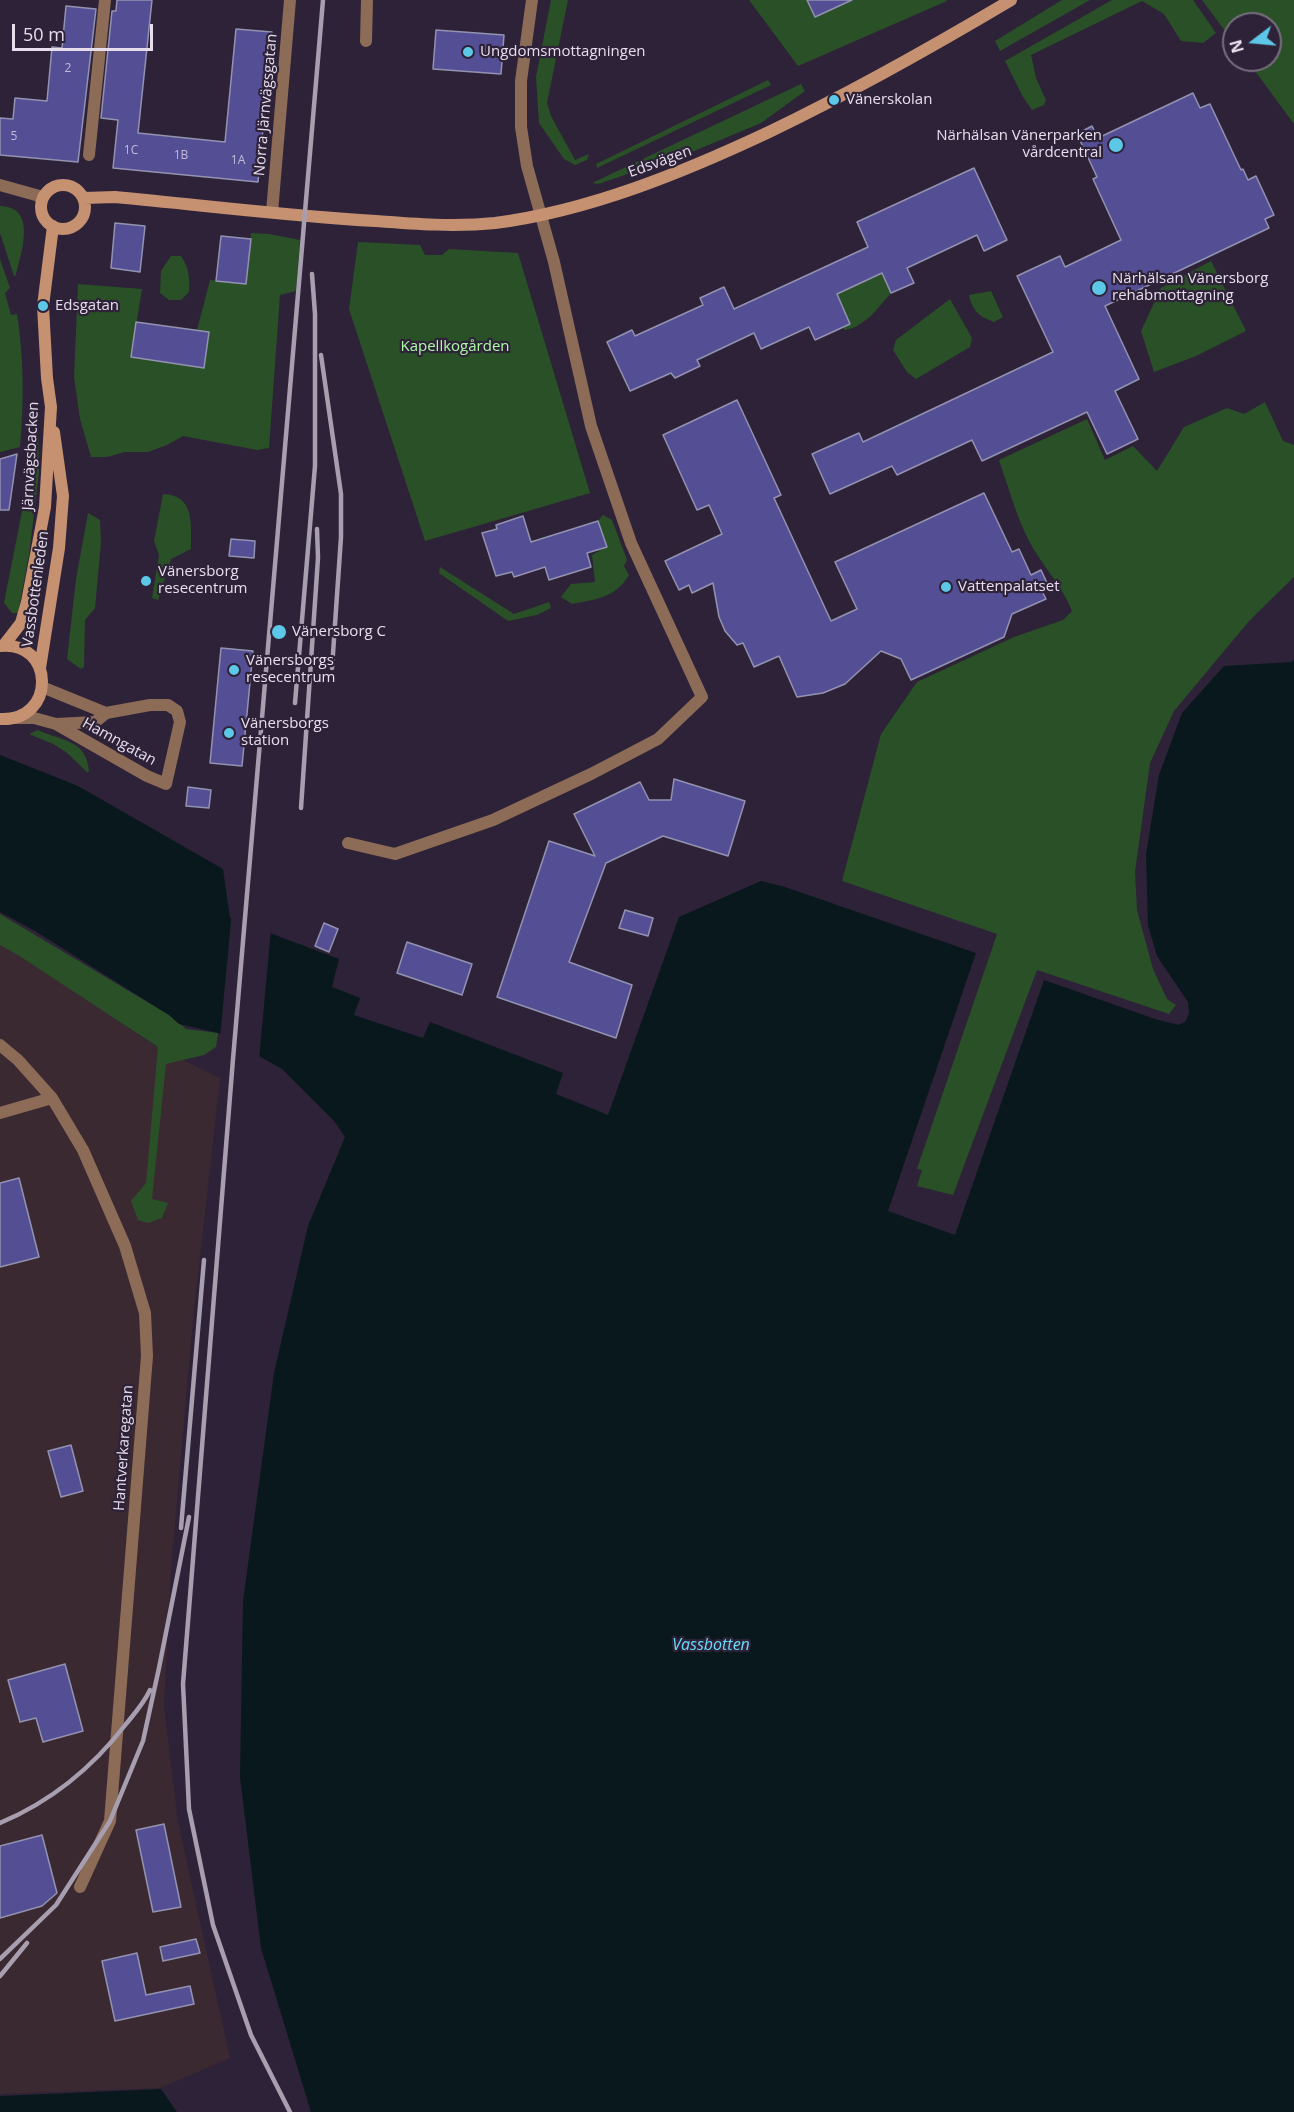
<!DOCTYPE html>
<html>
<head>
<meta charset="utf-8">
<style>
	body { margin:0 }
	#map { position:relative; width:1294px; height:2112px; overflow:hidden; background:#2e2238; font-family:"Open Sans",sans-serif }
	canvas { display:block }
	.north { position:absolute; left:1222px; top:12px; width:60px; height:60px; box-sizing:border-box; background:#2e2238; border:2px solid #786d80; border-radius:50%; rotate:254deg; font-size:16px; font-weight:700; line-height:24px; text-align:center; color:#e6deed }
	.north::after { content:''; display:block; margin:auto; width:21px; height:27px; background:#5dc7e8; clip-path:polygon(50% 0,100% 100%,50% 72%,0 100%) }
	.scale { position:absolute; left:12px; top:24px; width:141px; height:27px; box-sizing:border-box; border:3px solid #e6deed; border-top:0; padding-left:8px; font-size:18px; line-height:21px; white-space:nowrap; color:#e6deed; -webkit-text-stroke:4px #2e2238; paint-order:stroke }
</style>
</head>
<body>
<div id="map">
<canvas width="1294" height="2112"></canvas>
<div class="north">N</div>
<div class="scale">50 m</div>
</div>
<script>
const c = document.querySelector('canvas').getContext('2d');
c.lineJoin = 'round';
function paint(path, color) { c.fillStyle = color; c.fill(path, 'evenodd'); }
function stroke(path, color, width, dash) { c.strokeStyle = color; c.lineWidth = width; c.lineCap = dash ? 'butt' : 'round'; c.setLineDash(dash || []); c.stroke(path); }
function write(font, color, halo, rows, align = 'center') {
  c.font = font + ' "Open Sans",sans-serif'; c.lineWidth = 4.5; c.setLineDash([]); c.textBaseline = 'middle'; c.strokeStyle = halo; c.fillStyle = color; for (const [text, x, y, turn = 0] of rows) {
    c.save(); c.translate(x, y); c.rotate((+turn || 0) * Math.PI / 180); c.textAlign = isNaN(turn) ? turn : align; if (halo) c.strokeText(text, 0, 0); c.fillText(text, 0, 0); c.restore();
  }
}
paint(new Path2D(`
	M0 945 22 957 157 1047 220 1078 193 1320 171 1568 164 1707 178 1822 230 2058 160 2088 0 2094Z`), '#3b2932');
paint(new Path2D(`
	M551 0H568L547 103 551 116 575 160 589 154 587 160 575 165 564 159 539 123 536 77Z
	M749 0H946L947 1 798 66Z
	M1062 0H1090L1000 51 995 41Z
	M1112 0H1193L1216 33 1203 43 1181 41 1164 14 1142 1 1031 55 1036 78 1046 100 1044 105 1032 110 1023 97 1005 61Z
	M1202 0H1294V124L1247 60H1270V24H1234V43Z
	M768 80 771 85 597 168 596 164Z
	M801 84 805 91 761 123 687 154 598 184 592 183Z
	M0 206C38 207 21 253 16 275L14 276 0 233Z
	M251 233 269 234 300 240 296 291 280 295 269 448 257 450 183 436 167 445 148 452H125L107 457H91L80 419 74 377 78 284 142 289 131 357 204 367 209 332 197 330 210 280 246 284Z
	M358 242 420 245 425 255H442L449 249 518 253 590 493 425 541 349 309Z
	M171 256H181C189 267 190 279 189 292L181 300H169L160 293 161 271Z
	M0 259 10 288 5 293 11 315 17 314C24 358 24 402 20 447L0 452Z
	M1211 261 1246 331 1196 356 1154 372 1141 331 1161 288Z
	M879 268 891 293C878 308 864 328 844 330L837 294 874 277Z
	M991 291 1003 317 994 322C979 317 972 310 969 295Z
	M950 299 972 338 970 347 916 379 907 372 893 350 896 340Z
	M1265 402 1283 441 1294 445V577L1250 620 1174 711 1150 763 1135 872 1137 910 1153 969 1167 999 1176 1005 1169 1014 1037 970 953 1195 917 1186 922 1170 917 1169 997 934 842 881 881 734 917 682 1014 637 1063 620 1072 611C1062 585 1041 565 1028 539 1016 515 1008 486 999 460L1087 419 1105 460 1133 446 1157 471 1184 427 1227 408 1244 414Z
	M36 416 38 421 39 472 29 555 18 613H12L4 603 34 450Z
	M163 494C195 495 191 524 191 549L171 559 158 600 152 598 159 555 154 541Z
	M88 513 100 520 101 543 95 608 85 620 84 667 81 669 67 659 76 579Z
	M603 515 612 520 627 560 624 566 629 575C615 598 597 599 572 604L561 597 571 584 595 582 592 555 606 547 598 521Z
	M440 567 514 614 549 602 551 608 537 615 508 621 439 573Z
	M38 730C61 741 87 739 89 772H87L66 752 53 744 29 734Z
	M0 914 169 1015 186 1029 218 1033 216 1047 204 1055 166 1064 152 1199 168 1203 162 1218 148 1223 138 1220 131 1201 146 1183 158 1047 21 957 0 945Z`), '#295026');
paint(new Path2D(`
	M1294 659V2112H311L261 1948 240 1777 243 1601 274 1373 308 1226 345 1137 334 1121 282 1069 218 1033 179 1024 169 1015 35 931 0 912V755L78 786 223 869 230 918 339 959 332 987 360 998 354 1015 423 1038 430 1022 563 1073 556 1094 608 1115 679 917 761 881 785 887 976 953 888 1211 955 1235 1044 980 1155 1019 1179 1025 1186 1021 1189 1013 1188 1002 1157 956 1148 925 1146 854 1159 775 1182 713 1224 666 1292 662Z
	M161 2089 177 2112H0V2096Z`), '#09181c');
paint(new Path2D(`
	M232 910 233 916 271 929 259 1060 220 1038Z`), '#2e2238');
const building = new Path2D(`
	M117 0H152L138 133 225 142 236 29 272 32 258 182 113 168 118 120 101 118 112 11H116Z
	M807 0H852L815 17Z
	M66 6 96 9 78 162 0 155V118L13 119 15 98 47 101 52 47 62 48Z
	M436 30 504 35 501 74 433 69Z
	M1193 93 1200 108 1210 104 1241 170 1243 169 1248 180 1256 176 1274 215 1265 219 1269 228 1105 306 1139 379 1115 391 1138 439 1107 454 1087 412 982 461 972 440 897 475 892 466 830 494 812 454 859 433 863 442 1053 352 1017 276 1060 256 1065 267 1121 240 1093 179 1097 177 1077 134 1092 126 1098 138Z
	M974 168 1007 240 984 251 977 235 907 268 914 283 891 293 882 273 837 294 850 324 815 340 809 327 761 349 754 333 697 360 700 366 675 378 671 373 630 391 607 342 632 330 635 336 703 305 700 298 724 287 734 309 868 247 857 222Z
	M115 223 145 226 140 272 111 268Z
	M221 236 251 239 246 284 216 281Z
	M136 322 209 332 204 368 131 357Z
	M737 400 781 495 774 498 831 621 857 609 835 562 984 493 1012 552 1019 549 1031 575 1041 570 1048 585 1041 589 1046 599 1012 614 1004 637 911 680 901 659 881 651 845 684 823 693 797 697 779 656 754 667 743 643 737 645 725 631 719 617 713 583 692 593 689 585 679 590 665 561 722 534 709 505 697 510 663 435Z
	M17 454 9 510H0V459Z
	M523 516 531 542 598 521 607 547 587 553 591 567 549 580 545 567 514 577 512 572 496 576 482 533 497 529 496 525Z
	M231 539 255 541 254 558 229 556Z
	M221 648 253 651 242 766 210 763Z
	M674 779 745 801 728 856 663 836 606 863 569 962 632 985 616 1038 497 997 549 841 595 856 574 814 640 782 649 800H671Z
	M188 787 211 790 209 808 186 806Z
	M625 910 653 918 648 936 619 928Z
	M324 923 338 929 329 952 315 946Z
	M407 942 472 964 462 995 397 973Z
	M19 1178 39 1257 0 1267V1183Z
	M71 1445 83 1491 61 1497 48 1451Z
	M65 1664 83 1731 43 1742 36 1718 20 1722 8 1680Z
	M164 1824 181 1907 153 1912 136 1830Z
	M42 1835 57 1893 42 1906 0 1918V1846Z
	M196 1939 200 1953 163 1961 160 1947Z
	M137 1953 146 1995 190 1986 194 2004 115 2021 102 1961Z`);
paint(building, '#544e95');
stroke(building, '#9393b1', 1.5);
stroke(new Path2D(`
	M366 41 367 0
	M89 155 105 0
	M0 185 43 197
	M272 212 290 0
	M42 687 106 713
	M13 718H34L56 724 95 722 106 713 150 705H168L177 711 180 722 166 784 147 776 56 724
	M348 843 395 854 493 820 591 774 658 739 702 697 631 543 591 426 554 262 527 166 521 127V81L532 0
	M0 1045 18 1060 52 1098 83 1150 125 1246 145 1313 147 1356 110 1821 80 1887
	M0 1113 52 1098`), '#8c6b57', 12);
stroke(new Path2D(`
	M41 207a22 22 0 1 1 44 0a22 22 0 1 1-44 0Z
	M84 198 115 197C202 205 289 216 376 221 415 224 455 227 495 223 589 211 684 172 769 132 852 92 932 47 1011 0
	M4 645 21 623 27 602 45 507 51 407 47 378 43 306 53 226
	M0 646C55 640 57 722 0 719
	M40 668 59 548 63 496 54 432`), '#c59171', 12);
stroke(new Path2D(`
	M321 355 341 494V537L332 668
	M295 703 315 466V314L312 274
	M301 808 318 558 317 529
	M181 1528 204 1260
	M0 1823C50 1802 93 1767 126 1724 135 1713 144 1703 150 1690
	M0 1959 56 1905 110 1821 143 1741 159 1668 189 1517
	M0 1976 27 1943
	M290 2112 251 2035 213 1925 189 1809 183 1684 233 1059 323 0`), '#a79eaf', 4.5);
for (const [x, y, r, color] of [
	[468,52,6,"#5dc7e8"],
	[834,100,6,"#5dc7e8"],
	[1116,145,8,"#5dc7e8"],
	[1099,288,8,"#5dc7e8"],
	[43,306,6,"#5dc7e8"],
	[146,581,6,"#5dc7e8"],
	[946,587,6,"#5dc7e8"],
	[279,632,8,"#5dc7e8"],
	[234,670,6,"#5dc7e8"],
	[229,733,6,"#5dc7e8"]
]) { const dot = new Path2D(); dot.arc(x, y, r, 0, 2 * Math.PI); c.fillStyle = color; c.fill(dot); stroke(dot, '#2e2238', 2); }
write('12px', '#c2bad7', null, [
	["2",68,69],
	["5",14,137],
	["1C",131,151],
	["1B",181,156],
	["1A",238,161]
]);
write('15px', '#e6deed', '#2e2238', [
	["Ungdomsmottagningen",480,52],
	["Vänerskolan",846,100],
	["Närhälsan Vänerparken",1102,136,"right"],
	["vårdcentral",1102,153,"right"],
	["Närhälsan Vänersborg",1112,279],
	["rehabmottagning",1112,296],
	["Edsgatan",55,306],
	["Vänersborg",158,572],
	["resecentrum",158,589],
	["Vattenpalatset",958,587],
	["Vänersborg C",292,632],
	["Vänersborgs",246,661],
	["resecentrum",246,678],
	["Vänersborgs",241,724],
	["station",241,741]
], 'left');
write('15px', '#e6deed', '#2e2238', [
	["Norra Järnvägsgatan",266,105,-85],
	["Edsvägen",660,162,-20],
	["Järnvägsbacken",31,456,-87],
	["Vassbottenleden",36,589,-82],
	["Hamngatan",119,742,29],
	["Hantverkaregatan",124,1448,-86]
]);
write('15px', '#aafca3', '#2e2238', [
	["Kapellkogården",455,347]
]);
write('italic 16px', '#66defc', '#2e2238', [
	["Vassbotten",711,1645]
]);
</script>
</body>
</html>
